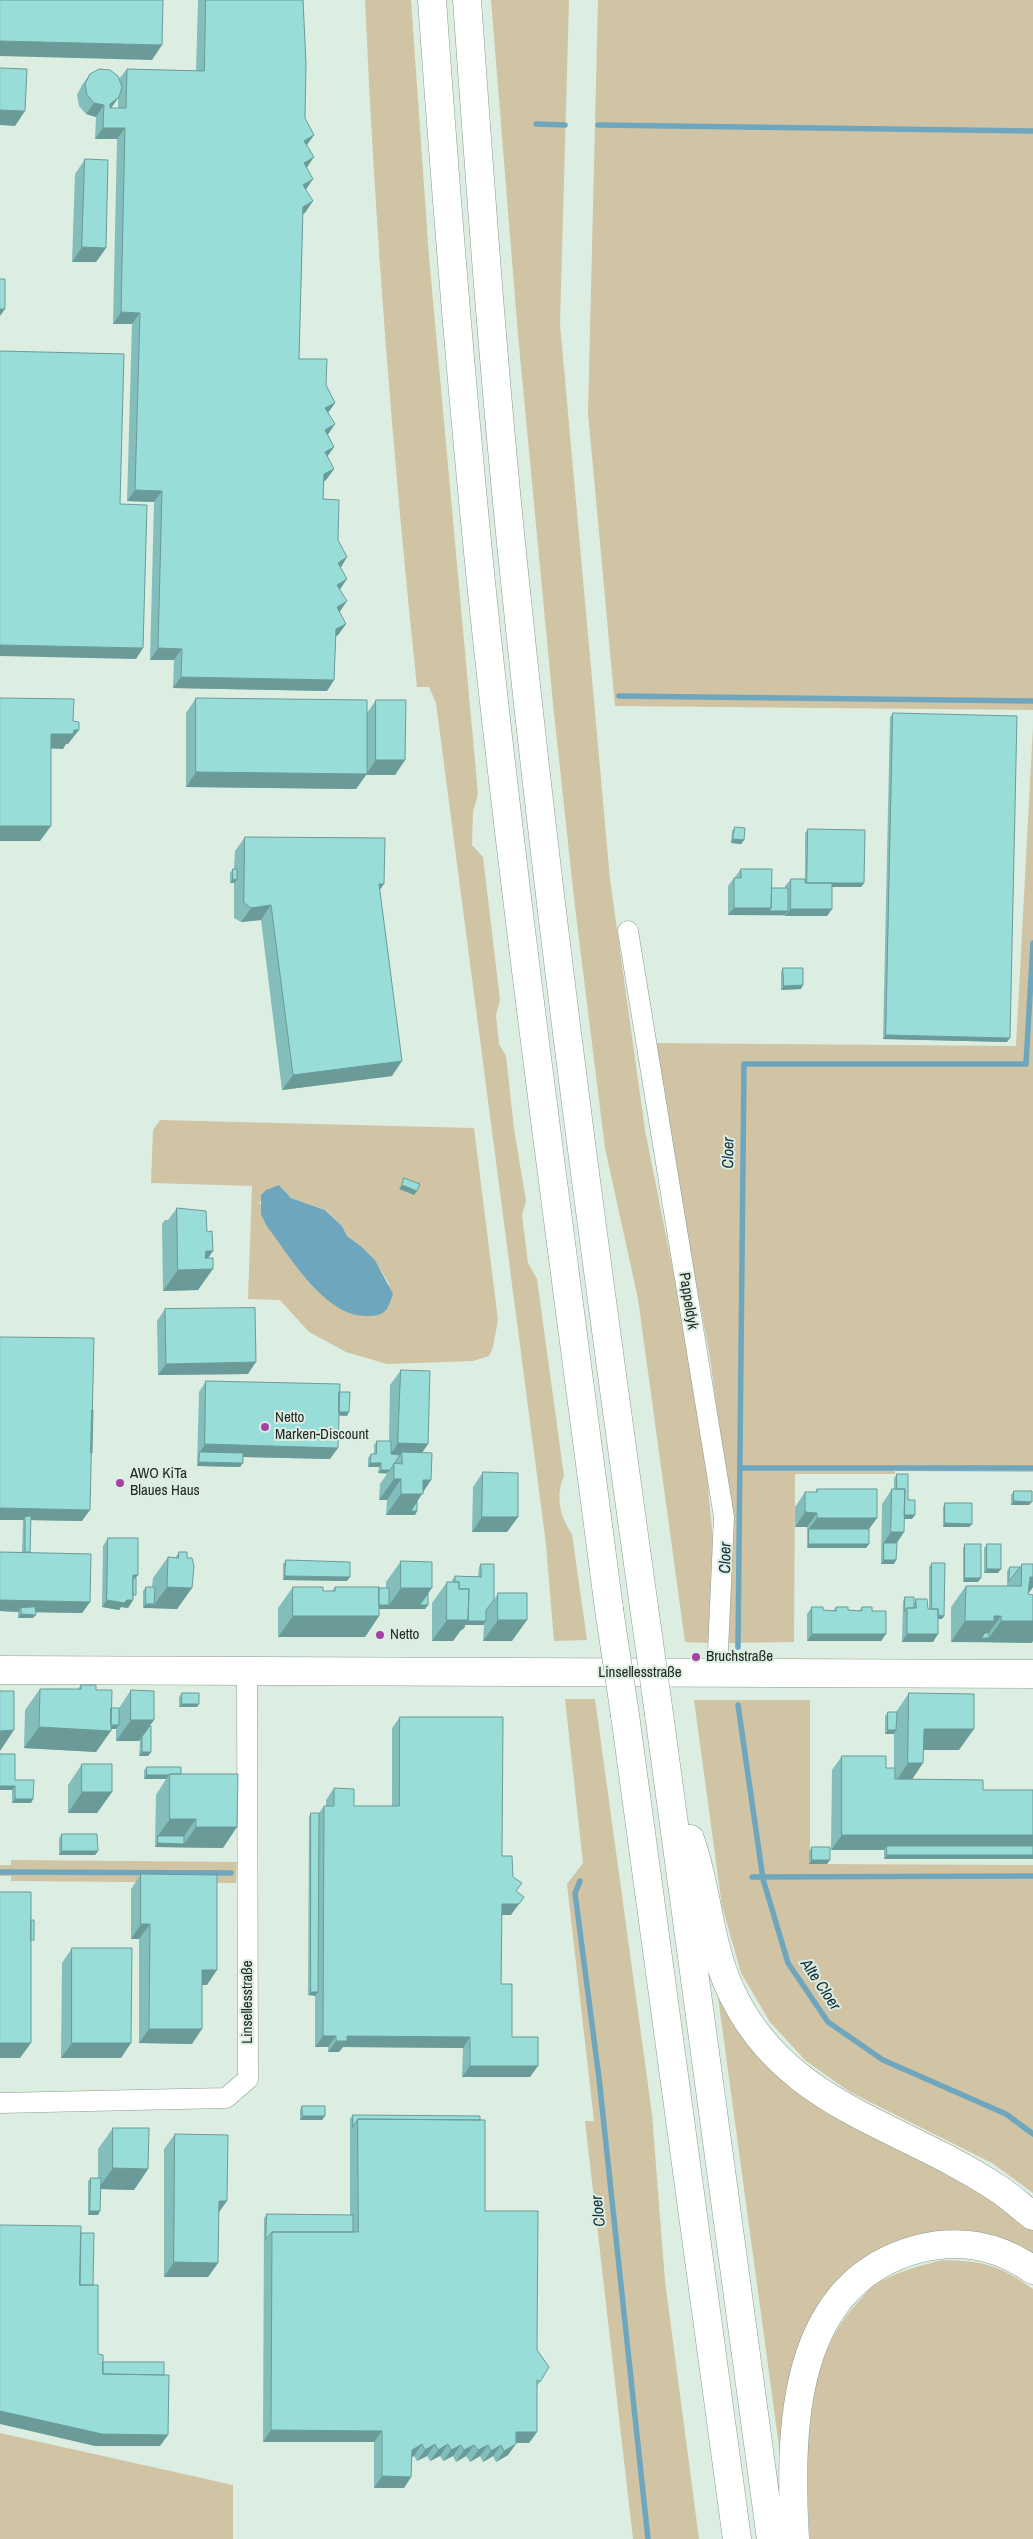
<!DOCTYPE html>
<html>
<head>
<meta charset="utf-8">
<style>
	body { margin:0 }
	canvas { display:block; background:#dcede2 }
</style>
</head>
<body>
<canvas width="1033" height="2539"></canvas>
<script>
const c = document.querySelector('canvas').getContext('2d');
c.lineJoin = 'round';
function paint(path, color) { c.fillStyle = color; c.fill(path, 'evenodd'); }
function stroke(path, color, width, dash) { c.strokeStyle = color; c.lineWidth = width; c.lineCap = dash ? 'butt' : 'round'; c.setLineDash(dash || []); c.stroke(path); }
function write(font, color, halo, rows, align = 'center') {
  c.font = font + ' "Archivo Narrow",sans-serif'; c.lineWidth = 4; c.setLineDash([]); c.textBaseline = 'middle'; c.strokeStyle = halo; c.fillStyle = color; for (const [text, x, y, turn = 0] of rows) {
    c.save(); c.translate(x, y); c.rotate((+turn || 0) * Math.PI / 180); c.textAlign = isNaN(turn) ? turn : align; if (halo) c.strokeText(text, 0, 0); c.fillText(text, 0, 0); c.restore();
  }
}
paint(new Path2D(`
	M365 0H411L429 257 478 794 473 812 472 845 483 857 500 1000 496 1015 499 1044 506 1056 514 1129 526 1201 522 1215 528 1263 537 1279 564 1476C555 1495 560 1517 572 1534L587 1640 554 1641 546 1544 436 703 429 687H417C393 459 375 229 365 0Z
	M491 0H569L560 324 610 879 645 1130 691 1361 707 1476 713 1540 709 1643 685 1642 638 1299 605 1148 575 907 553 704 518 335Z
	M598 0H1033V710L615 706 588 413Z
	M1033 727V1472L895 1471V1474H795L794 1642 728 1643 729 1500 710 1358 652 1043 1016 1046Z
	M160 1120 474 1128 498 1320 493 1347 489 1356 473 1361 387 1364 346 1352 309 1332 280 1300 248 1299 252 1186 151 1183 153 1130ZM279 1185 291 1198 326 1210 342 1226 347 1236 362 1247 375 1260 390 1286 259 1203Z
	M565 1699H595L652 2114 665 2281 699 2539H633L585 2121H594L567 1884 583 1863Z
	M694 1700H810V1864L1033 1865V2193L992 2163 850 2092 806 2061 770 2022 741 1973 722 1906Z
	M11 1860 237 1862 236 1883 11 1881V1876H0V1865H11Z
	M715 1975 726 2005 930 2161 1033 2227V2262L980 2240 855 2271 781 2461Z
	M943 2260C983 2261 1000 2265 1033 2289V2539H810C806 2461 800 2365 857 2303 862 2298 867 2291 872 2287 894 2272 918 2266 943 2260Z
	M0 2433 233 2485V2539H0Z`), '#d1c4a4');
paint(new Path2D(`
	M279 1185 291 1198 325 1210 342 1226 347 1236 362 1247 375 1260 393 1294C391 1299 389 1308 384 1312 379 1316 372 1316 366 1316 324 1316 289 1255 266 1225L261 1214V1195L266 1190Z`), '#6ea6be');
stroke(new Path2D(`
	M536 124 565 125
	M598 125 1033 131
	M619 696 1033 701
	M740 1468H1033
	M738 1647 744 1064H1026L1033 943
	M738 1705 763 1879 788 1963 828 2022 883 2060 1006 2114 1033 2134
	M0 1872 231 1873
	M752 1877 1033 1876
	M580 1881 575 1893 599 2078 648 2539`), '#6ea6be', 5.5);
const street = new Path2D(`
	M628 931 724 1517 717 1673
	M0 2103 226 2098 248 2079 247 1671`);
const secondary = new Path2D(`
	M0 1670 1033 1674`);
const highway = new Path2D(`
	M432 0C446 197 462 395 482 592 518 932 565 1270 609 1609
	M467 0C481 197 495 394 516 591 551 931 597 1269 644 1607
	M659 1714 771 2539
	M625 1715 737 2539
	M690 1839C707 1886 708 1936 727 1982 778 2105 898 2122 997 2188 1010 2196 1021 2207 1033 2216
	M795 2539C789 2431 790 2283 918 2249 959 2238 999 2246 1033 2270`);
stroke(street, '#8b9b90', 21);
stroke(secondary, '#8b9b90', 29);
stroke(highway, '#8b9b90', 29);
stroke(street, '#fff', 20);
stroke(secondary, '#fff', 28);
stroke(highway, '#fff', 28);
const highwayBridge = new Path2D(`
	M644 1607 659 1714
	M609 1609 625 1715`);
stroke(highwayBridge, '#8b9b90', 29, []);
stroke(highwayBridge, '#fff', 28);
paint(new Path2D(`
	M198 0H303L305 118 314 135 307 145 305 213 303 214 299 359 326 385 335 403 328 413V435L334 447 327 457 334 469 326 480 324 481 323 499 338 540 347 557 340 568V589L339 612 346 624 338 635 336 636 334 680 327 691 173 688 174 660H150L154 502 127 501 132 324H113L117 139H95L96 117 86 114 79 106 77 95 82 85 90 74 119 79 127 69 196 71ZM118 98V108H111Z
	M85 159 106 248 96 262H72L75 174Z
	M196 698 367 713 376 700 405 760 395 775H366L356 789 186 787V713Z
	M893 713 1007 1042 883 1039 890 717Z
	M735 827 744 840 741 844 731 843 732 831Z
	M808 829 864 883 861 887H832V909L827 916 728 915V886L734 878H735V877L741 869 772 888H785V886L791 879H805V833Z
	M245 837 384 884 379 890 392 1076 282 1090 261 920 241 922 234 918V883H230V873L233 869H234L235 851Z
	M783 968 801 989 781 990V972Z
	M177 1208 207 1232 213 1251 208 1258 198 1290 163 1291 162 1224 165 1220H168Z
	M165 1309 248 1374 158 1375 157 1321Z
	M0 1337 82 1521 31 1520 30 1552 90 1602 82 1613 35 1612 33 1618H18V1612L0 1611V1552H22L23 1520H0Z
	M401 1370 428 1444 422 1453 423 1492 417 1502V1511L415 1515H386L387 1500H379L380 1484 387 1474 378 1473 379 1467H368V1458L371 1454H374V1445L377 1441H389L390 1385Z
	M206 1381 339 1392 347 1416 339 1415 330 1459 243 1457 240 1467 197 1466 199 1392Z
	M483 1472 518 1517 507 1532H472L473 1487Z
	M897 1474 908 1500 912 1519H904V1532L897 1543 894 1564H881L882 1504 892 1489H894V1478Z
	M817 1489 877 1518 869 1529V1544L866 1548H807V1527H795V1507L805 1492H815Z
	M1014 1491 1029 1505H1011V1495Z
	M945 1503 972 1524 969 1527H943V1507Z
	M108 1538 138 1575 135 1578 133 1600 128 1608 121 1607 119 1610 102 1607 103 1546Z
	M965 1544 978 1582H963V1548Z
	M987 1544 998 1573H984V1548Z
	M179 1552 187 1558 192 1588 177 1609 143 1608V1591L146 1587H152L153 1578 168 1557 175 1558Z
	M286 1560 347 1581 283 1580V1564Z
	M401 1561 428 1594V1605L425 1609H379V1616L365 1637H278V1608L293 1587 323 1591H332L335 1587 386 1588V1582Z
	M932 1563 944 1616 942 1619H938L933 1642H902L903 1601 905 1597 914 1603 916 1599 928 1609H929V1567Z
	M481 1564 494 1600 498 1593 512 1641H483L484 1625H465L462 1630H461L453 1641H432V1603L447 1582H452V1580L455 1576H478L479 1567Z
	M1022 1564 1033 1587 1028 1594 1032 1643 951 1642V1607L966 1586H1007V1571L1010 1567H1020Z
	M812 1607 823 1610H834L836 1607 848 1610 859 1611 862 1607 872 1611 886 1634 881 1641H807V1614Z
	M81 1685 96 1690 111 1708H119L131 1690 150 1726 151 1752 148 1756H139L140 1741H116V1729H111L96 1752 24 1748 25 1710 40 1689H78Z
	M182 1693 197 1707H179V1697Z
	M909 1693 959 1750H923V1763L912 1779 983 1780 884 1859V1850H831L832 1770 842 1756 886 1768H894V1734H885V1716L888 1712H896Z
	M400 1717 502 1856 513 1877 516 1891 511 1915H502L501 1984 512 2037 530 2077H462L463 2048 343 2047 339 2052H328V2047H315V1995H308L309 1817 311 1813H319L324 1806H326V1800L334 1788 354 1806H392V1728Z
	M82 1764 112 1792 97 1813H68V1785Z
	M147 1767 181 1774 223 1848 155 1847 156 1795 166 1779H144V1770Z
	M15 1780 33 1799 31 1803H12V1790Z
	M62 1834 98 1851 95 1855H59V1838Z
	M812 1847 827 1864H809V1851Z
	M141 1874 207 1985H202L192 2044 139 2043V1939H131V1889Z
	M72 1948 121 2058H61L62 1963Z
	M302 2106 325 2116 322 2120H300V2110Z
	M353 2115 485 2211 537 2350 549 2367 537 2386V2432L529 2443H516L508 2455 496 2462 493 2456 483 2462 480 2456 470 2462 466 2456 456 2462 453 2456 443 2461 440 2456 430 2461 427 2456 417 2461 414 2456 412 2457 411 2477 404 2488H374V2442H263L264 2218 267 2214 350 2215V2118Z
	M113 2128 148 2169 134 2190 101 2189 100 2211 98 2215H88V2181L91 2178H98V2149Z
	M175 2134 219 2212 218 2263 208 2277H164V2149Z`), '#84bebb');
paint(new Path2D(`
	M0 41 162 45 152 60 0 56Z
	M119 97 111 108 102 115 110 104Z
	M94 103 104 105 96 117 86 114Z
	M0 110 25 111 15 126 0 125Z
	M103 128H125L117 139H95Z
	M314 135 306 146 304 141Z
	M314 157 306 169 304 163Z
	M313 179 305 191 303 185Z
	M313 201 305 213 295 218 303 207Z
	M82 247 106 248 96 262H72Z
	M0 309H5L0 316Z
	M121 312 140 313 132 324H113Z
	M335 403 327 414 325 408Z
	M335 424 327 436 325 430Z
	M334 447 326 458 325 452Z
	M334 469 326 480 316 486 324 474Z
	M135 490 162 491 154 502 127 501Z
	M347 557 340 569 338 563Z
	M347 579 339 591 337 585Z
	M347 601 339 613 337 607Z
	M346 624 338 635 328 641 336 629Z
	M0 645 143 648 136 659 0 656Z
	M158 648 182 649 174 660H150Z
	M181 677 334 680 327 691 173 688Z
	M74 730H79L68 744H66L63 749 41 748 51 734Z
	M376 760H405L395 775H366L356 789 186 787 196 772 366 774Z
	M0 826H51L40 841H0Z
	M733 839 744 840 741 844 731 843Z
	M233 879 237 880 234 883H230Z
	M830 883H864L861 887H830Z
	M379 884H384L374 898Z
	M271 905 261 920 241 922 251 908Z
	M734 908H771L788 911 785 915H728Z
	M791 909H832L827 916H785Z
	M803 985 801 989 781 990 784 986Z
	M886 1035 1010 1038 1007 1042 883 1039Z
	M402 1061 392 1076 282 1090 293 1075Z
	M402 1185 417 1191 414 1195 399 1189Z
	M206 1251H213L200 1269H213L198 1290 163 1291 178 1270Z
	M256 1362 248 1374 158 1375 166 1364Z
	M334 1411 349 1412 347 1416 331 1415Z
	M398 1443 428 1444 417 1459 402 1452 398 1458H388Z
	M205 1444 338 1448 330 1459 200 1456V1452Z
	M199 1462 243 1463 240 1467 197 1466Z
	M370 1463H381L379 1467H368Z
	M381 1470H390L387 1473H378Z
	M394 1479H401L387 1500H379Z
	M423 1480H431L411 1511H417L415 1515H386L401 1494Z
	M1014 1501 1032 1502 1029 1505H1011Z
	M0 1508 90 1510 82 1521 25 1520V1517L23 1520H0Z
	M805 1512 817 1513 807 1527H795Z
	M897 1515H915L912 1519H894Z
	M482 1517H518L507 1532H472Z
	M817 1518H877L866 1533 809 1529Z
	M945 1523 972 1524 969 1527H943Z
	M891 1532H904L894 1547 884 1543 881 1547Z
	M809 1544H869L866 1548H807Z
	M884 1560H896L894 1564H881Z
	M987 1569H1001L998 1573H984Z
	M133 1575H138L133 1582Z
	M285 1576 350 1577 347 1581 283 1580Z
	M1030 1577H1033V1587L1025 1598Z
	M965 1578H981L978 1582H963Z
	M167 1587 192 1588 177 1609 152 1608Z
	M401 1588H432L420 1605H428L425 1609H376L379 1605H389Z
	M0 1600 90 1602 82 1613 21 1612V1608L18 1612 0 1611Z
	M107 1600H133L128 1608 121 1607 119 1610 102 1607Z
	M146 1604H154L152 1608H143Z
	M21 1614 36 1615 33 1618H18Z
	M935 1615 944 1616 942 1619H933Z
	M293 1616H379L365 1637H278Z
	M994 1616H1001L986 1637 989 1638 986 1642H951L965 1621Z
	M447 1620H468L486 1621 483 1625H465V1627L462 1630H461L453 1641H432Z
	M498 1620H527L512 1641H483Z
	M1001 1621H1033V1641L1032 1643 986 1642Z
	M812 1634H886L881 1641H807Z
	M907 1634H938L933 1642H902Z
	M182 1704H199L197 1707H179Z
	M131 1720H154L139 1741H116Z
	M110 1725H119L116 1729H107Z
	M39 1727 111 1731 96 1752 24 1748Z
	M924 1729H974L959 1750H909Z
	M14 1730 0 1751V1731Z
	M888 1730H896L894 1734H885Z
	M142 1752H151L148 1756H139Z
	M908 1763H923L909 1784H894Z
	M147 1775H169L166 1779H144Z
	M0 1786H15L12 1790H0Z
	M82 1792H112L97 1813H68Z
	M15 1799H33L31 1803H12Z
	M170 1819H196L181 1840 158 1836 155 1840Z
	M196 1827H237L223 1848 155 1847 158 1843 184 1844Z
	M842 1835H1033V1850L887 1846 884 1850H831Z
	M62 1851H98L95 1855H59Z
	M887 1855H1033V1859H884Z
	M812 1860H830L827 1864H809Z
	M524 1897 511 1915H497L502 1904Z
	M141 1924H150L139 1939H131Z
	M202 1970H217L207 1985H192Z
	M311 1992H318L315 1996 308 1995Z
	M149 2029H202L192 2044 139 2043Z
	M323 2036H336L328 2047H315Z
	M347 2036 470 2037 463 2048 343 2047 339 2052H328L336 2041Z
	M0 2043H31L20 2058H0Z
	M72 2043H131L121 2058H61Z
	M470 2066H538L530 2077H462Z
	M303 2116H325L322 2120H300Z
	M113 2168 148 2169 134 2190 98 2189Z
	M219 2201H227L217 2215Z
	M90 2211H100L98 2215H88Z
	M174 2262 218 2263 208 2277H164Z
	M0 2411 168 2435 160 2446H95L0 2424Z
	M271 2430 382 2431 374 2442H263Z
	M516 2432H537L529 2443H508Z
	M422 2444 414 2456 404 2461 412 2450Z
	M435 2444 427 2456 417 2461 425 2450Z
	M448 2444 440 2456 430 2461 438 2450Z
	M516 2444 508 2455 496 2462 504 2451Z
	M461 2445 453 2456 443 2461 451 2450Z
	M474 2445 466 2456 456 2462 464 2450Z
	M488 2445 480 2456 470 2462 478 2450Z
	M501 2445 493 2456 483 2462 491 2451Z
	M382 2476 411 2477 404 2488H374Z`), '#6b9b98');
const building = new Path2D(`
	M0 0H163L162 45 0 41Z
	M206 0H303L306 64 305 118 314 135 304 141 314 157 304 163 313 179 303 185 313 201 303 207 299 359H327L326 385 335 403 325 408 335 424 325 430 334 447 325 452 334 469 324 474 323 499 339 500 338 540 347 557 338 563 347 579 337 585 347 601 337 607 346 624 336 629 334 680 181 677 182 649 158 648 162 491 135 490 140 313 121 312 125 128H103L104 105 94 103 87 95 85 84 90 74 99 69 110 70 118 76 122 87 119 97 110 104V108H126L127 69 204 71Z
	M0 68 27 69 25 111 0 110Z
	M85 159 108 160 106 248 82 247Z
	M0 279H5V309H0Z
	M0 351 124 354 120 504 147 505 143 648 0 645Z
	M0 698 74 699 73 721 79 722V730H74L73 734H51V826H0Z
	M196 698 367 700V774L196 772Z
	M376 700H406L405 760H376Z
	M893 713 1017 716 1010 1038 886 1035Z
	M735 827 745 828 744 840 733 839Z
	M808 829 865 830 864 883H807Z
	M245 837 385 838 384 884H379L402 1061 293 1075 271 905 251 908 244 903Z
	M233 869H237V880L233 879Z
	M741 869H772L771 908H734V878H741Z
	M791 879H805V883H832V909H791Z
	M772 888H788V911H769L771 908Z
	M783 968H803V985L784 986Z
	M404 1178 420 1184 417 1191 402 1185Z
	M177 1208 206 1211 207 1232 212 1231 213 1251H206L205 1258H213V1269L178 1270Z
	M255 1308 256 1362 166 1364 165 1309Z
	M0 1337 94 1338 90 1510 0 1508Z
	M401 1370 430 1371 428 1444 398 1443Z
	M206 1381 340 1384 338 1448 205 1444Z
	M339 1392H350L349 1412H339Z
	M92 1410H93L92 1453H91Z
	M377 1441H391V1454L400 1455 390 1470H381V1463H370L371 1454H376Z
	M200 1452 243 1453V1463L199 1462Z
	M402 1452 432 1453 431 1480H423V1494H401V1479H394V1463L402 1464Z
	M483 1472 518 1473V1517H482Z
	M897 1474H908V1500H915V1515H904L905 1489H897Z
	M817 1489H877V1518H817V1513L805 1512V1492H817Z
	M892 1489H905L904 1532H891Z
	M1014 1491H1032V1502L1014 1501Z
	M417 1502V1511H411Z
	M945 1503H972V1524L945 1523Z
	M31 1516 30 1552H25V1517Z
	M809 1529H869V1544H809Z
	M108 1538H138V1575H133V1600H127L124 1603 107 1600Z
	M884 1543H897L896 1560H884Z
	M965 1544H981V1578H965Z
	M987 1544H1001V1569H987Z
	M0 1552 91 1554 90 1602 0 1600Z
	M179 1552H187V1558H192L194 1566 192 1588 167 1587 168 1557 178 1558Z
	M286 1560 350 1562V1577L285 1576Z
	M401 1561 432 1562V1588H401Z
	M932 1563H945L944 1616 938 1615V1609H932Z
	M481 1564H494V1600L486 1610V1621H467L468 1620 469 1589H459V1582H455V1576L481 1577Z
	M1022 1564H1033V1577H1030L1028 1594 1033 1595V1621H1001V1616H994V1621H965L966 1586H1021Z
	M1010 1567H1020L1009 1581Z
	M133 1578H136V1595H133Z
	M447 1582H459V1589H469L468 1620H447Z
	M146 1587H155L154 1604H146Z
	M293 1587H323V1591H335V1587H379V1616H293Z
	M379 1588H389V1605H379Z
	M498 1593H527V1620H498Z
	M428 1594V1605H420Z
	M905 1597H914V1608H907L905 1611Z
	M916 1599H927L928 1609H938V1634H907V1608H916Z
	M35 1607 36 1615 21 1614V1608Z
	M812 1607H823V1610L836 1611V1607H848V1610L862 1611V1607H872V1611H886V1634H812Z
	M985 1633H989V1638H982Z
	M81 1685H96V1690H112L111 1731 39 1727 40 1689H81Z
	M131 1690 154 1691V1720H131Z
	M0 1691H14V1730L0 1731Z
	M182 1693H199V1704H182Z
	M909 1693 974 1694V1729H924L923 1763H908Z
	M111 1708H119V1725H111Z
	M888 1712H897L896 1730H888Z
	M400 1717H503L502 1856H512L513 1877 522 1883 516 1891 524 1897 519 1904H502L501 1984H512V2037H538V2066H470V2037L347 2036V2041H336V2036H323L324 1806H334V1788L354 1789V1806H399Z
	M150 1726H151V1752H142V1737Z
	M0 1754H15V1780H34L33 1799H15V1786H0Z
	M842 1756H886V1768H895V1779L983 1780V1790H1033V1835H842Z
	M82 1764H112V1792H82Z
	M147 1767H181V1774H170L169 1775H147Z
	M170 1774H238L237 1827H196V1819H170Z
	M311 1813H319L318 1992H311Z
	M62 1834H97L98 1851H62Z
	M158 1836H184V1844L158 1843Z
	M887 1846H1033V1855H887Z
	M812 1847H830V1860H812Z
	M141 1874 217 1875V1970H202V2029H149L150 1924H141Z
	M0 1892H31V2043H0Z
	M31 1920H34V1940H31Z
	M72 1948H132L131 2043H72Z
	M302 2106H325V2116H303Z
	M353 2115 480 2116V2120L358 2119 353 2127Z
	M358 2119 485 2120V2211H538L537 2350 549 2367 540 2382 537 2380V2432H516V2444L504 2451 501 2445 491 2451 488 2445 478 2450 474 2445 464 2450 461 2445 451 2450 448 2444 438 2450 435 2444 425 2450 422 2444 412 2450 411 2477 382 2476V2431L271 2430 272 2232H358Z
	M113 2128H149L148 2169 113 2168Z
	M175 2134 228 2135 227 2201H219L218 2263 174 2262Z
	M91 2178H101L100 2211H90Z
	M267 2214 353 2215V2232H272L266 2239Z
	M0 2225 81 2226 80 2285H98V2354L103 2355V2374L169 2375 168 2435 102 2434 0 2411Z
	M81 2233H94L93 2285H80Z
	M103 2362H164V2375L103 2374Z`);
paint(building, '#99ddd9');
stroke(building, '#6b9b98', 1);
for (const [x, y, r, color] of [
	[265,1427,5,"#a740a3"],
	[120,1483,5,"#a740a3"],
	[380,1635,5,"#a740a3"],
	[696,1657,5,"#a740a3"]
]) { const dot = new Path2D(); dot.arc(x, y, r, 0, 2 * Math.PI); c.fillStyle = color; c.fill(dot); stroke(dot, '#dcede2', 2); }
write('15px', '#222924', '#dcede2', [
	["Pappeldyk",688,1301,81],
	["Linsellesstraße",640,1673],
	["Linsellesstraße",248,2002,-90]
]);
write('15px', '#222924', '#dcede2', [
	["Netto",275,1418],
	["Marken-Discount",275,1435],
	["AWO KiTa",130,1474],
	["Blaues Haus",130,1491],
	["Netto",390,1635],
	["Bruchstraße",706,1657]
], 'left');
write('italic 16px', '#112d38', '#dcede2', [
	["Cloer",729,1153,-89],
	["Cloer",726,1558,-89],
	["Alte Cloer",820,1985,56],
	["Cloer",599,2211,-96]
]);
</script>
</body>
</html>
